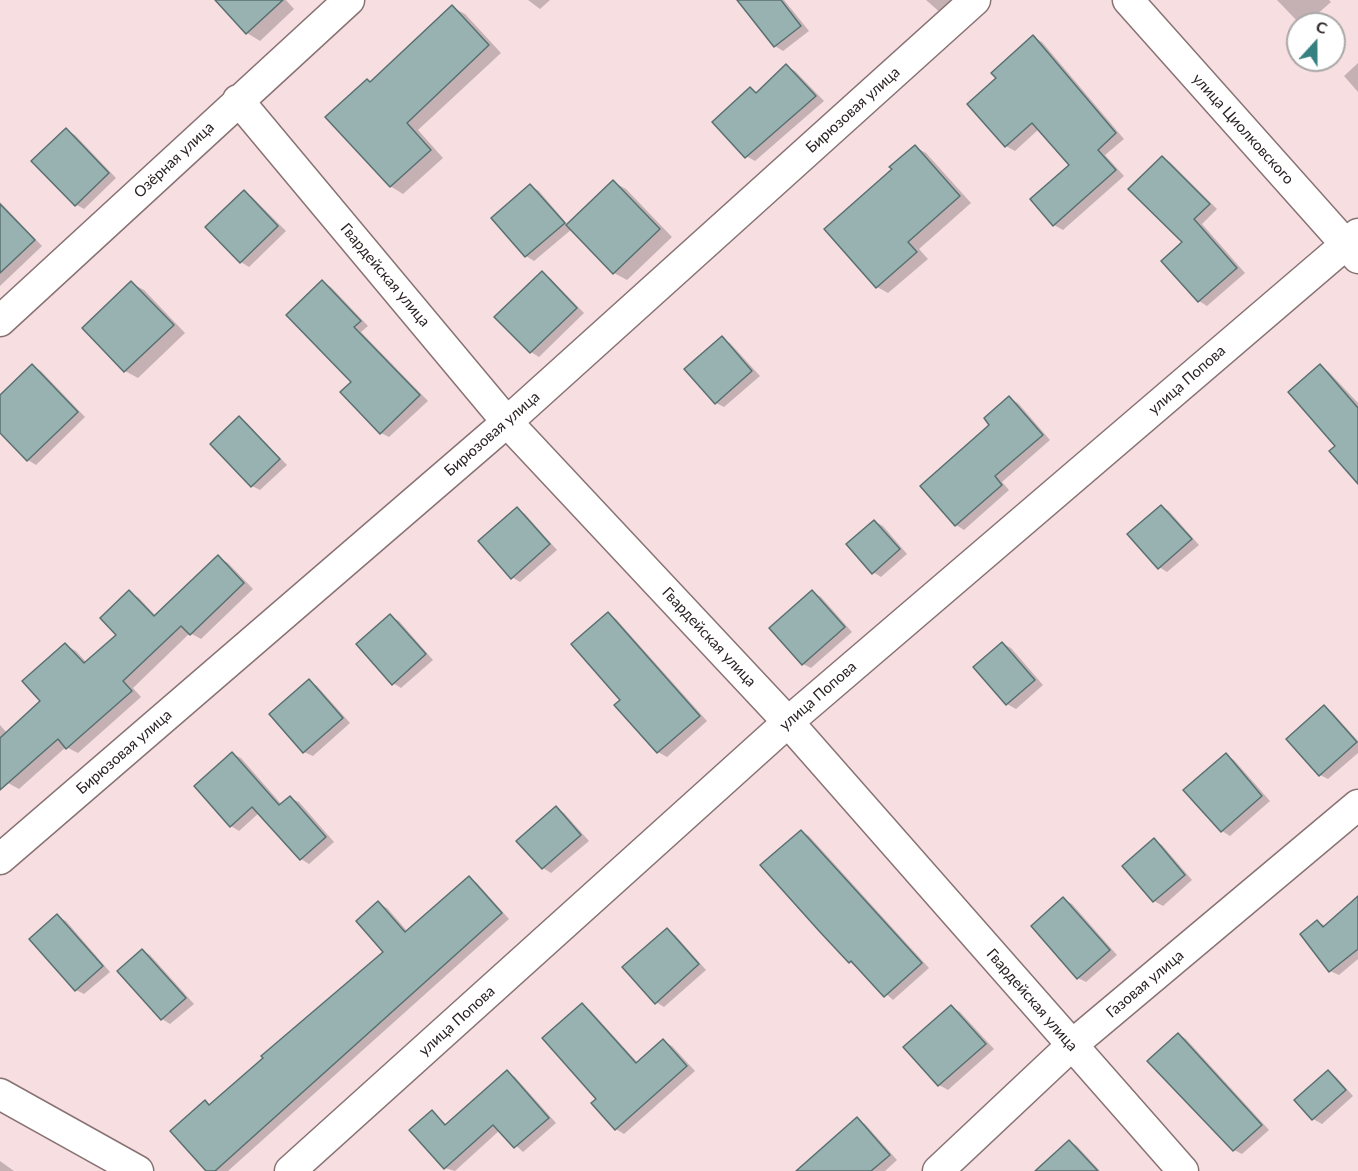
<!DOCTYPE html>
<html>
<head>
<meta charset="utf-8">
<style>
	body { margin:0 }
	#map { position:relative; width:1358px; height:1171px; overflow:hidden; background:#f7dee1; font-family:Lato,sans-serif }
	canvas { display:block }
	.north { position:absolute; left:1286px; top:12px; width:60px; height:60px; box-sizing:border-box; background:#fff; border:2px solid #aaa7a7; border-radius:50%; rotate:21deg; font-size:16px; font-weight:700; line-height:24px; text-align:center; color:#2b2223 }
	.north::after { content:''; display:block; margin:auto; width:21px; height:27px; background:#378081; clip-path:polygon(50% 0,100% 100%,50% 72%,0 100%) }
</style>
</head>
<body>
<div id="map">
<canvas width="1358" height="1171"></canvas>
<div class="north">С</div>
</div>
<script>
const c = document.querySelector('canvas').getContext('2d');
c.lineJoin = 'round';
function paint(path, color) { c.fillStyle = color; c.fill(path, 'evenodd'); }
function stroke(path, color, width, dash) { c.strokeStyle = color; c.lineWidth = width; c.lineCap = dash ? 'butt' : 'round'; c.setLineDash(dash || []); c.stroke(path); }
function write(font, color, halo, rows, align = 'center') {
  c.font = font + ' Lato,sans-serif'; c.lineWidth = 4.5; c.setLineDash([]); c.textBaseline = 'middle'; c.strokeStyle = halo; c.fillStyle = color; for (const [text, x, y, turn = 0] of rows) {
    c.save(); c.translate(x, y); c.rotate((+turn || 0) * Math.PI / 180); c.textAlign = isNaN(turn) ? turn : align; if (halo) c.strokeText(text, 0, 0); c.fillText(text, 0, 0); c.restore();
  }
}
paint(new Path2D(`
	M217 0H286L294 9 260 41 247 33Z
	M528 0H550L540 9Z
	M739 0H784L809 31 783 51 775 46Z
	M926 0H959L943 15Z
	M1277 0H1329L1331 2 1306 24H1300Z
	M452 7 465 14 501 53 418 130 443 158 403 194 390 186 371 83Z
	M1033 37 1042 42 1124 139 1105 155 1124 176 1063 230 1054 225 1032 200 1071 165 1039 129 1015 151 1006 146 969 104 998 78Z
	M1358 63V92L1344 76Z
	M786 66 795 71 824 101 755 161 746 156 750 89 758 93Z
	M66 130 75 135 116 178 84 209 75 204Z
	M915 147 926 153 971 203 919 249 928 259 888 293 877 287 894 169Z
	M1162 157 1170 162 1217 209 1202 224 1245 273 1207 306 1199 301Z
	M613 182 626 189 672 237 627 280 614 273 572 229 534 261 526 256 531 186 539 191 568 225Z
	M244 192 252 197 286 231 249 267 241 262Z
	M0 202 42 246 0 286Z
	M542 273 550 278 584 313 539 357 531 352Z
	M323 282 331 287 368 326 361 332 428 401 389 437 381 433Z
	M131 283 144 290 185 333 138 378 125 371Z
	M722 338 730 343 760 376 724 407 716 403Z
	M32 366 41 371 85 417 36 465 28 460 0 431V397Z
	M1320 366 1328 371 1358 403V482L1337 446Z
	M1009 398 1018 403 1050 440 1002 482 1009 490 964 530 956 525 992 425Z
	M239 418 247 423 287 465 260 490 252 486Z
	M1161 506 1169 511 1199 545 1167 572 1159 567Z
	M517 509 525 514 557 550 520 582 512 577Z
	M874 521 883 526 907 554 881 577 873 572Z
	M218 557 228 563 253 589 201 639 190 633 133 688 141 697 78 753 66 747 19 789 8 783 0 773V725L7 733 43 701 65 645 76 651 87 663 118 635 129 592 139 598 156 616Z
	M813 592 821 597 852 632 811 668 803 664Z
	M608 614 616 619 707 721 667 757 658 752 616 705 622 700Z
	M390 616 399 621 433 660 401 688 393 683Z
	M1002 643 1011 648 1043 685 1016 709 1007 704 975 667Z
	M309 681 317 686 350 723 313 756 304 752Z
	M1324 707 1332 712 1358 741V753L1328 779 1320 775Z
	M233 754 241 758 282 805 290 798 299 802 334 842 309 864 301 859 259 813 239 831 231 826Z
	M1226 755 1234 760 1270 801 1230 836 1222 831Z
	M556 808 564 813 589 841 551 873 543 868 518 841Z
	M801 831 809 836 929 968 893 1000 850 962Z
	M1154 840 1162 845 1192 880 1163 906 1154 901 1124 866Z
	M469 878 477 883 509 919 228 1171H208L205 1102 211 1106 385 952 378 903 387 908 408 932Z
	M1358 898V959L1339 975 1330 971 1318 922 1326 926Z
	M1064 899 1072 904 1117 955 1086 982 1078 978Z
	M57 916 66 921 110 972 84 994 76 990Z
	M667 930 675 935 706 970 664 1007 656 1002Z
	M142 950 150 955 194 1004 170 1024 162 1019 119 971Z
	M582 1005 590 1010 638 1063 663 1041 672 1046 695 1071 624 1134 616 1129Z
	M952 1007 960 1012 994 1049 948 1090 939 1085 906 1048Z
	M1178 1034 1186 1039 1269 1130 1242 1154 1234 1150Z
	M507 1072 515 1077 556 1123 523 1152 500 1130 455 1171 445 1168 432 1112 447 1125Z
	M1328 1072 1336 1077 1353 1096 1322 1124 1313 1119Z
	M857 1119 865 1124 897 1160 885 1171H812Z
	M1069 1141 1077 1146 1100 1171H1037Z
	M0 1161 14 1171H0Z`), '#0003');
const building = new Path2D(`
	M215 0H283L246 34Z
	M737 0H781L801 26 774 47Z
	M452 5 489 45 407 123 431 150 390 187 325 117 367 79 370 82Z
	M1033 35 1116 133 1098 150 1116 170 1053 226 1030 199 1069 165 1032 123 1005 147 967 104 996 78 991 73Z
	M786 64 816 96 745 158 712 122 750 87 756 93Z
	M66 128 109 173 75 206 31 161Z
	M915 145 960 196 908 242 917 252 876 288 824 229 892 169 889 167Z
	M1162 156 1210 204 1194 219 1237 268 1198 302 1161 261 1182 242 1128 189Z
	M613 180 660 229 613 274 566 225Z
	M530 184 565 223 525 257 491 218Z
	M244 190 278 226 240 263 205 227Z
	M0 204 35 240 0 273Z
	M542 271 577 308 530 353 494 317Z
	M322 280 361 321 354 327 420 395 380 434 340 392 351 382 286 315Z
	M131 281 174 325 124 372 82 328Z
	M722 336 752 371 715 404 684 369Z
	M32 364 78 412 27 461 0 433V395Z
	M1320 364 1358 408V484L1329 451 1335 446 1288 392Z
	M1009 396 1043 435 995 476 1002 485 955 526 920 486 989 425 984 418Z
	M239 416 280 459 251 487 210 444Z
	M1161 505 1192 539 1158 569 1127 534Z
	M517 507 550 544 511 579 478 541Z
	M874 520 900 549 872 574 846 544Z
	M218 555 244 583 190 635 181 626 123 681 132 691 66 749 58 739 0 790V738L40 701 22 681 65 643 84 663 116 635 100 618 129 590 154 616Z
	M812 590 845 627 802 665 769 628Z
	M608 612 700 716 657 753 614 705 620 700 571 644Z
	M390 614 426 654 392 685 356 644Z
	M1002 642 1035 680 1006 705 973 667Z
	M309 679 343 718 303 753 269 714Z
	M1324 705 1357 742 1319 776 1286 739Z
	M232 752 279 805 290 796 326 837 300 860 252 807 230 827 194 786Z
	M1226 753 1262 796 1221 832 1183 790Z
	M556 806 581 835 542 869 516 841Z
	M801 830 922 963 884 997 851 961 849 963 820 932 760 865Z
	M1154 838 1185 875 1153 902 1122 866Z
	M469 876 502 913 215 1171H206L170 1131 205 1100 209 1105 263 1058 261 1056 383 952 356 921 378 901 405 932Z
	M1358 896V949L1329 972 1300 934 1317 920 1323 927Z
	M1063 897 1110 950 1077 979 1031 926Z
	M57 914 103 966 75 991 29 939Z
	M667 928 699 964 655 1004 622 967Z
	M142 949 186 998 161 1020 117 971Z
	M582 1003 636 1063 663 1039 687 1066 615 1130 591 1103 596 1099 542 1038Z
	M951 1005 986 1044 938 1086 903 1047Z
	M1178 1033 1262 1125 1233 1151 1147 1061Z
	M507 1070 549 1118 514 1148 493 1125 444 1169 409 1130 432 1110 445 1125Z
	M1328 1070 1346 1090 1312 1120 1294 1100Z
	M857 1117 890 1155 871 1171H796Z
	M1069 1140 1098 1171H1035Z`);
paint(building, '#98b2b2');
stroke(building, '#587070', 1.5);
const minor = new Path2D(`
	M1128 0 1358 258
	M238 100 507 422 788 722 1183 1171
	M0 321 349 0
	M0 859 507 422 975 0
	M0 1094 138 1171
	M290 1171 788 722 1358 234
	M938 1171 1072 1045 1358 805`);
stroke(minor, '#887274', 33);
stroke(minor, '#fff', 30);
write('15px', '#2b2223', '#fff', [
	["Бирюзовая улица",853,110,-42],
	["улица Циолковского",1243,129,48],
	["Озёрная улица",174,160,-43],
	["Гвардейская улица",385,275,50],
	["улица Попова",1187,380,-41],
	["Бирюзовая улица",492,434,-41],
	["Гвардейская улица",709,637,47],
	["улица Попова",818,696,-41],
	["Бирюзовая улица",124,752,-41],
	["Газовая улица",1145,984,-40],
	["Гвардейская улица",1032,1000,49],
	["улица Попова",457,1021,-42]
]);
</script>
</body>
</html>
